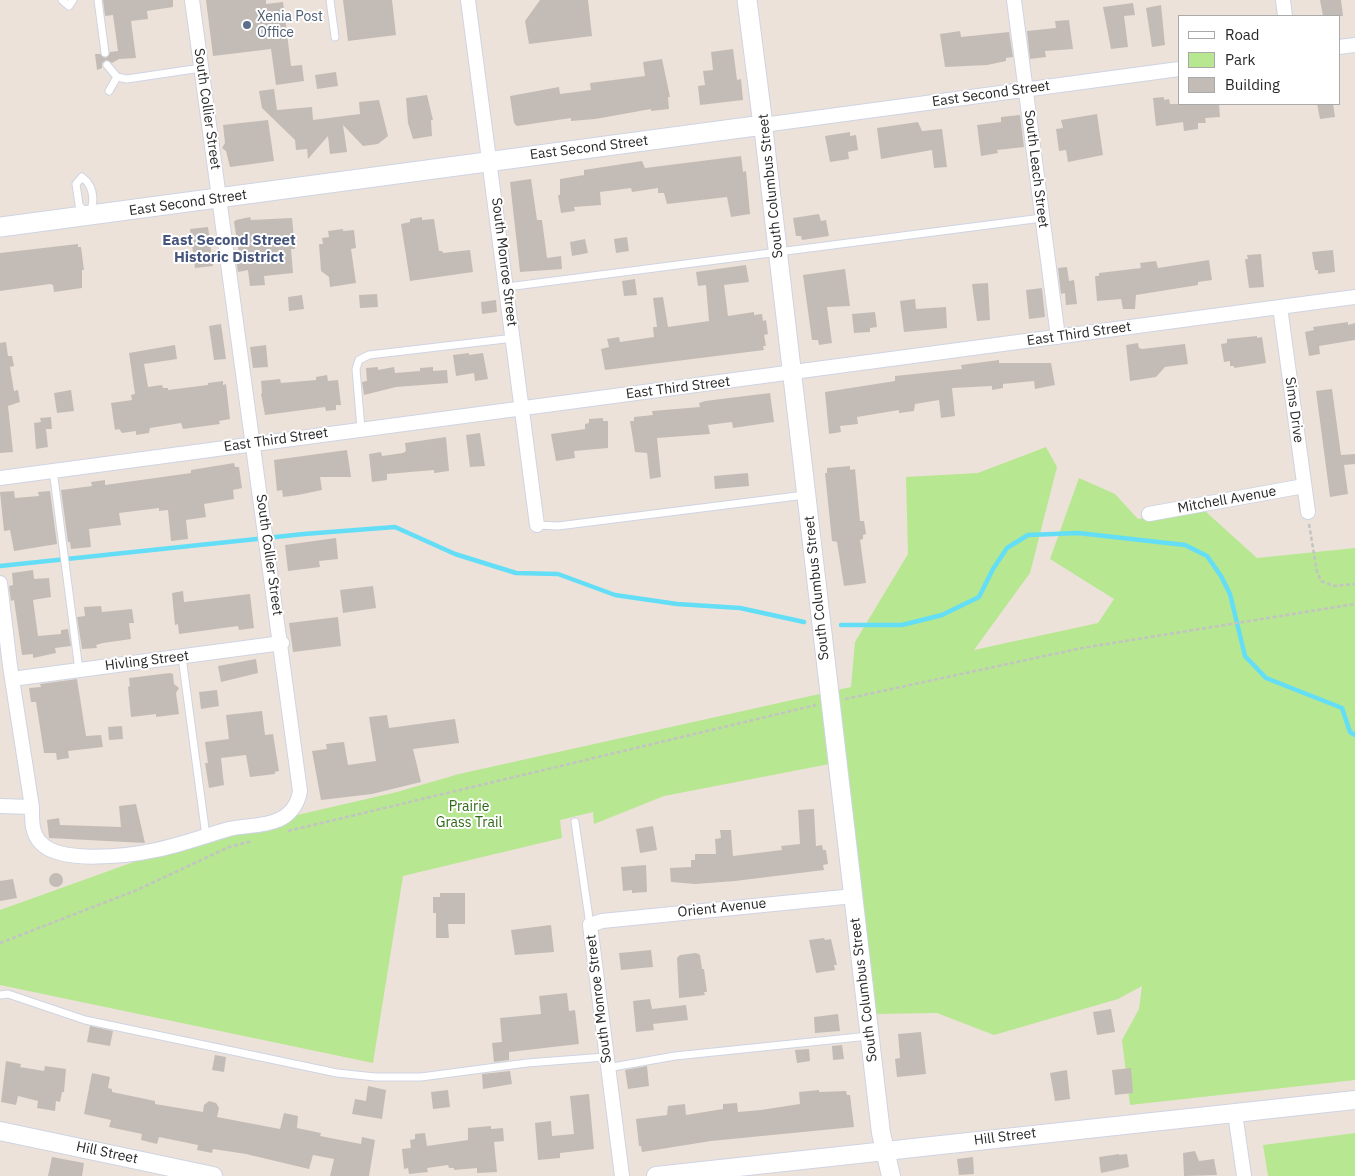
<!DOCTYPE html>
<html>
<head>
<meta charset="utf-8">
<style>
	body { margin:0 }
	#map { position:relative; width:1355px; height:1176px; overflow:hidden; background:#ece2d9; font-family:"IBM Plex Sans",sans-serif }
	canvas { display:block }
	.legend { position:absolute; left:1178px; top:15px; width:162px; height:90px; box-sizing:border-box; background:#fff; border:1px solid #a9a9a9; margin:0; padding:6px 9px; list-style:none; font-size:15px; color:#282828 }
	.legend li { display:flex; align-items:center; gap:10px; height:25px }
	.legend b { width:25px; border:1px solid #a9a9a9 }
</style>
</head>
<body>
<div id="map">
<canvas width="1355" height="1176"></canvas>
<ul class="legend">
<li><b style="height:6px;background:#fff"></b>Road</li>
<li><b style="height:14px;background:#b7e791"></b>Park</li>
<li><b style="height:14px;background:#c3bcb6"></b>Building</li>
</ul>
</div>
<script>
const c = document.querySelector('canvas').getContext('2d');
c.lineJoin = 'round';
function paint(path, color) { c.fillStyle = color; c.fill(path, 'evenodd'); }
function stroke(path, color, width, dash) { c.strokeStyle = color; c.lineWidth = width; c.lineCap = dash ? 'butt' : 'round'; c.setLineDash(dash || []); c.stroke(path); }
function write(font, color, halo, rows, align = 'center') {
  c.font = font + ' "IBM Plex Sans",sans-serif'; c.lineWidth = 4; c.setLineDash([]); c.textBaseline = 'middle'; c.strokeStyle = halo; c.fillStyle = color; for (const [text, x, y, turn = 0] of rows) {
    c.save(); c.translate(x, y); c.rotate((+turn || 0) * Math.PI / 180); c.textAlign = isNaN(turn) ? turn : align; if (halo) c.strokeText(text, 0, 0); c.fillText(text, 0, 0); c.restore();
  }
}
paint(new Path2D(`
	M1046 447 1057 467 1030 573 974 650 1098 623 1114 599 1050 559 1079 478 1115 494 1138 519 1205 511 1257 558 1355 548V1080L1130 1105 1122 1040 1139 1009 1142 986 1118 999 994 1035 937 1013 874 1014 845 761 664 796 594 824 593 812 560 820 562 838 403 876 373 1063 0 985V910L206 836 397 792 459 774 851 687 855 642 908 554 906 477 978 473Z
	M1355 1133V1176H1268L1263 1145Z`), '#b7e791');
stroke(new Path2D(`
	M0 566 304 534 395 527 455 554 516 573 558 574 615 595 677 604 740 608 804 622
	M841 625H902L942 615 979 597 993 569 1007 548 1028 535 1078 533 1185 545 1207 556 1221 576 1230 594 1245 656 1266 678 1342 708 1350 732 1355 735`), '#63def6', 4.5);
paint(new Path2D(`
	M103 0H173V7L147 11 148 19 131 21 136 58 119 59 112 63 106 60 102 63V68L97 70 95 54H100L106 58 110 52 118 51 113 15 105 16Z
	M206 0H266V4L283 2 291 66 302 65 304 81 276 85 271 49 213 56Z
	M343 0H392L396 35 348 41Z
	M540 0H588L592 36 529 44 525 21Z
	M1320 0H1341L1343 16H1323Z
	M1133 3 1135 15 1124 16 1128 47 1111 49 1103 7Z
	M1161 5 1165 45 1152 47 1146 8Z
	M1069 20 1073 49 1045 51 1046 57 1030 59 1027 31 1056 28 1055 21Z
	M960 31 961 37 1009 32 1013 57 1006 58V61L987 65 945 67 940 34Z
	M733 49 737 80 741 79 743 100 700 105 698 86 705 85 703 71 713 70 711 52Z
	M662 59 670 97H668L669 109 651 111V109L595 119 571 121V118L517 126 514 123 510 96 559 87 560 94 591 90 590 83 645 76 643 62Z
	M336 72 338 86 317 89 315 75Z
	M274 89 277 110 312 107 313 120 360 114 359 102 379 100 388 136 378 144 363 146 343 125 347 152 330 154 328 136 308 159 307 149 296 150 295 140 262 108 259 91Z
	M427 95 433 120H431L432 136 413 139 408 123 406 98Z
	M1164 97V100L1169 99 1170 104H1219L1220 117 1205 118 1206 123H1198V129L1184 131 1183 122 1156 126 1153 98Z
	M1317 104H1333L1335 117 1320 119Z
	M1097 114 1103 155 1068 162 1066 150 1059 151 1056 129 1063 128 1061 120Z
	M1020 115 1024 147 997 150 998 153 981 156 977 125 1001 122V117Z
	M268 120 274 161 230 167 226 151 222 148 225 143 223 125Z
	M918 122 922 131 942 129 947 167 934 168 932 150 881 159 877 128Z
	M850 132V136L856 135 858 150 848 152 849 159 830 162 825 136Z
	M741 156 743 172 746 171 750 214 731 217 727 197 667 204 664 193H658V188L632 192 631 188 600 192 601 205 574 207 575 211 561 213 558 195H560V179L584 175V170L642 161 645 168Z
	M531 179 537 220H542L547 258 561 256 562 269 520 272 510 182Z
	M819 214 821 221 826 220 829 236 802 240 801 236H796L793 218Z
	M250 217 251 220 292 218 295 249H291L293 273 264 276 265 285 250 286 248 270 238 272 236 260H240L234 222 236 220Z
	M422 217V220L434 219 439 251H442L443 253 470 250 473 272 410 281 401 224 410 222V219Z
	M208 227 213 266 195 268 190 229Z
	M343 229V231L354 230 356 248 351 249 356 283 330 287 329 277 321 271 319 244H323L322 238 329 237 328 231Z
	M627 237 629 251 616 253 614 239Z
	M585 239 588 253 572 256 570 242Z
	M78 244V247H81L84 270H82V288L54 292 53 285 50 284 0 291V253Z
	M1333 250 1335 272 1318 274V270H1315L1312 252Z
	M1261 254 1264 287 1249 288 1245 259H1248L1247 255Z
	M1209 260 1212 280 1198 282V285L1136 295 1135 309H1123L1121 299 1097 301 1095 276H1099V273L1141 268 1140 263 1156 261 1158 268Z
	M746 265 749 282 724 285 728 316 754 312V315L762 314 763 321 766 320 768 334 764 335 766 346H763L764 350 605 370 601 349 609 347 607 339 619 337 620 342 654 337 653 327H657L653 298 663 297 668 327 709 321 706 285 698 286 696 272Z
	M1067 267 1069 281 1074 280 1077 304 1066 305 1065 293 1061 294 1058 268Z
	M845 269 850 306 827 307 832 343 819 345 818 340H812L803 275Z
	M635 279 637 295 624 296 622 281Z
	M988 283 990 320 977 321 972 284Z
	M1042 288 1045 317 1029 319 1026 290Z
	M377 294 378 307 360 308 359 295Z
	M302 295 304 309 289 311 288 297Z
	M915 299 916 309 946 307 947 328 904 332 900 301Z
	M496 300 497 312 482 314 481 302Z
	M875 312 877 327 870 328V332L854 333 852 314Z
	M1348 322V325L1355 323V340L1319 346 1320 354 1309 356 1305 332 1314 330 1313 327Z
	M221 324 226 359 214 360 209 326Z
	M1257 336V338L1262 337 1266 363 1234 368V366H1230V361L1224 362 1221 344 1227 343V339Z
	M6 342 8 356H12L14 366 10 367 14 391 18 390 20 402 8 406 13 452 0 453V343Z
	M1138 343 1139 348 1142 349 1185 344 1188 364 1165 367 1156 377 1130 381 1126 345Z
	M175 345 177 359 144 364 148 387 162 385 163 388H168V390L208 385V383L223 381V385L226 384 230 419 219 421 220 424 183 429 181 423 150 428 149 433 136 435V431L122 433 119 429 115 430 111 403 132 400 131 395 135 394 129 353Z
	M266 345 268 367 253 368 250 347Z
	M469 353V355L483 353 488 379 475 381 474 373 456 376 453 355Z
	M999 360V363H1051L1055 385 1035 389 1034 381 1003 384V388L992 390V386L952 388 955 416 941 418 939 400 915 404 914 411 899 413V410L857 417 858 424 840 426 841 432 829 434 825 392 895 381V376L962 369 961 365Z
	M378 367V370L394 367 395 373 420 371V368L433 367V371L447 370 448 383 396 387 364 395 362 382 367 381 366 368Z
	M327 375 328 381 338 380 341 405H336V410L326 411 325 407 265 415 261 394 262 393 261 381 280 379 281 383 316 380V377Z
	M1332 389 1341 455 1355 454V464L1344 465 1348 494 1330 497 1316 391Z
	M71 390 74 411 57 413 54 393Z
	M770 393 774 422 733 428 732 422 708 425 710 434 657 438 661 477 650 479 647 453 635 452 630 421H634V417L653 415 652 411 700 407 699 403 705 401Z
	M51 417 52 429H46L48 447 36 449 34 423 41 422 40 418Z
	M603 418V421H608V448L574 451 575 458 556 461 551 434 585 429V424L589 423V419Z
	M480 433 485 466 470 467 466 435Z
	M446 437 449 471 434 473V470L387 474V480L372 482 369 454 381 452 382 456 403 453 406 451 405 443Z
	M347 450 351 477H320L322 490 298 495 283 497 282 490 277 491 274 460Z
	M234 463 235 467H239L242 488 233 490 234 499 204 504 206 517 186 520 188 539 171 541 168 510 159 511V508L119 513 121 525 89 529 91 547 71 549 70 542H68L61 490 92 486 91 482 105 480V485L191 473V470Z
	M850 466V470L855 469 860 521H864L866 534 863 535V539L860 540 866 583 844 586 837 542 832 541 825 473H827V468Z
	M748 473 749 486 715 489 714 476Z
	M14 491 15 498 39 496 38 492 50 491 57 544 14 551 10 530 4 531 0 492Z
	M336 538 338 559 319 561 320 567 288 571 285 545Z
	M33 570 34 579 49 578 51 597 33 600 38 636 61 634V630L68 629 71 646 55 648 56 653 33 658V654L22 655 14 600 11 601 9 586 13 585 12 573Z
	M373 586 376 608 343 613 340 590Z
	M183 591 184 602 250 594 254 628 239 630 238 626 179 634 178 624 175 625 172 593Z
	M101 606 102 612 132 609 134 623H129L131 639 103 643 96 645 97 648 82 649 77 617 85 616 84 607Z
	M338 617 341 646 293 652 289 623Z
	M256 659 258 673 221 682 218 666Z
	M170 673 173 674 174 684 179 688 176 693 179 714 156 717V714L131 717 128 687 130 686 129 678Z
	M77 679 86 736 101 735 103 747 68 751 69 758 57 760 56 753H44L36 702H31L29 688 41 687 40 684Z
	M217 690 219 706 201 709 199 692Z
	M262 711 265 735 273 734 279 771 275 772V774L250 777 246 755 221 758 224 785 209 788 205 763H208L205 742 229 739 226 715Z
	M387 715 389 728 455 719 459 743 413 749 421 782 372 794 321 800 312 751 327 749 326 744 344 742 348 765 376 761 369 717Z
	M122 726 123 739 109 740 108 727Z
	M136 804 145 843 49 838 47 820 59 818 60 825 121 827 119 806Z
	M814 809 816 846 822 845 823 850H826L828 864 823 865 824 870 735 881 695 884 671 882 670 868 691 867V860H695V854H716L715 839 721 838 720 830H731L733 856 782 850 781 846 800 844 798 810Z
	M653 826 657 850 640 853 636 829Z
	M646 865 647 892 632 893V890L623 891 621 867Z
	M49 880a7 7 0 1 1 14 0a7 7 0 1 1-14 0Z
	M13 879 17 898 0 901V881Z
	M440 893H465V924H448L449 938H436V913H433V897H440Z
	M551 925 554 952 515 955 511 930Z
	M824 938 825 940 831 939 837 965H834L835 970 816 973 809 940Z
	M651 950 653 967 621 970 619 953Z
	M696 953 700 955 702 969H704L707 992H704L705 995 679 998 677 958 680 955Z
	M567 993 569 1011 575 1010 579 1044 509 1052V1060L494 1062 492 1043 502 1042 500 1018 541 1014 539 996Z
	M650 999 652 1009 686 1005 688 1020 653 1024 654 1030 636 1032 633 1001Z
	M1111 1009 1115 1032 1097 1035 1093 1012Z
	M838 1014 840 1031 815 1033 814 1017Z
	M90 1026 113 1031 110 1046 87 1042Z
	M921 1032 926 1074 897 1077 895 1059 900 1058 898 1034Z
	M842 1045 844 1059 833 1060 832 1046Z
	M809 1049 810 1061 797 1063 795 1050Z
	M215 1055 226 1057 224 1072 212 1070Z
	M6 1061 21 1064 20 1067 44 1071 45 1066 66 1069 64 1092H62L60 1102 56 1101 55 1111 37 1108 38 1101 18 1096 16 1105 1 1102Z
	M647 1066 649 1086 628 1089 625 1070Z
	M1131 1068 1133 1093 1115 1095 1112 1070Z
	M1067 1070 1070 1099 1055 1101 1050 1073Z
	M510 1071 512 1084 483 1089 482 1074Z
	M92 1073 110 1077 108 1088 112 1089V1092L155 1101V1104L203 1112 204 1105 209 1101 216 1103 219 1108 217 1117 280 1129 284 1113 298 1116 297 1128 321 1133 320 1136 361 1144 362 1137 375 1140 369 1176H330L334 1159 313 1155 309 1169 246 1154 213 1149 212 1153 197 1150 198 1145 159 1137 157 1144 141 1140 142 1134 109 1127 111 1120 84 1114Z
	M368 1086 386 1090 382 1119 352 1114 355 1099 366 1101Z
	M448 1090 450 1107 433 1109 431 1092Z
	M819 1090V1092L846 1091 847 1095H850L854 1127 711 1141 642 1152 641 1146H639L636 1119 667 1115 668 1106 685 1104 686 1115 723 1109V1104L737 1103 738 1112 761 1110 800 1104 799 1092Z
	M589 1094 594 1149 560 1153V1158L538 1160 535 1123 551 1121 552 1136 574 1134 570 1096Z
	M491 1126V1129L503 1128 504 1141 494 1142 497 1172 477 1173V1168L454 1170V1168H449L448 1165 427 1168 428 1172 409 1174 408 1168 404 1169 402 1149 411 1148 410 1140 415 1139V1134L425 1133 427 1146 468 1140V1128Z
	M1195 1151 1199 1161 1214 1159 1217 1175 1184 1176 1183 1153Z
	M1119 1154V1155L1127 1154 1129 1167 1101 1173 1099 1157Z
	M52 1157 84 1163 82 1176H48Z
	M973 1157 974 1174 959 1175 957 1159Z`), '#c3bcb6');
const service = new Path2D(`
	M62 0 69 6 73 0
	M98 0 105 53
	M330 0 335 37
	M107 65 117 77 127 79 201 68
	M109 91 117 77
	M82 177C95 187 95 201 89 216L79 205 76 184Z
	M507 287 1042 218
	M361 429 356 369 359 360 369 355 514 338
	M53 470 79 670
	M537 525 558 526 805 495
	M182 657 206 836
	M575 822 590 925
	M0 995 8 994 85 1020 337 1073 375 1077H421L527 1063 605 1057
	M607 1068 675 1056 869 1036`);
const minor = new Path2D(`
	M468 0 537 525
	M1014 0 1058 337
	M1283 0 1285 16
	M1339 47 1355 45
	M763 125 1179 69
	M1280 307 1308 512
	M0 478 1355 297
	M1149 514 1304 486
	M0 583 10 666 32 807C32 819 31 833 41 843 60 864 129 856 156 850 180 845 205 836 229 829 245 825 263 827 278 820 290 815 298 804 300 791L192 0
	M12 679 282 643
	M0 806 32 807
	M1235 1113 1244 1176
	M622 1176 590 925 602 921 854 896`);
const tertiary = new Path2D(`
	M763 125 881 1133 891 1176
	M0 1131 213 1176
	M656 1176 1355 1100`);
const secondary = new Path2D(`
	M0 227 763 125 747 0`);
stroke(service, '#ced4e3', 9);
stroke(minor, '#ced4e3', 16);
stroke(tertiary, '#ced4e3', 20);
stroke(secondary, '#ced4e3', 21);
stroke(new Path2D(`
	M1309 524 1317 572 1321 581 1334 586 1355 584
	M845 699 1082 648 1355 604
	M288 831 816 705
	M0 943 137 890 229 847 252 841`), '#c3c3c3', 2.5, [4, 2.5]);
stroke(service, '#fff', 7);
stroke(minor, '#fff', 14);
stroke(tertiary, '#fff', 18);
stroke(secondary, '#fff', 19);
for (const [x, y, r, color] of [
	[247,25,5,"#5c6f8a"]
]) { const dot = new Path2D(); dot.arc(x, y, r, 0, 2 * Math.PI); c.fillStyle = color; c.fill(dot); stroke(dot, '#fff', 2); }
write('14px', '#4e5e75', '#fff', [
	["Xenia Post",257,17],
	["Office",257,33]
], 'left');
write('14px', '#282828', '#fff', [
	["East Second Street",991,94,-8],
	["South Collier Street",207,109,82],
	["East Second Street",589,148,-7],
	["South Leach Street",1036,169,83],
	["South Columbus Street",771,186,-96],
	["East Second Street",188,203,-8],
	["South Monroe Street",504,262,83],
	["East Third Street",1079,334,-8],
	["East Third Street",678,388,-7],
	["Sims Drive",1294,410,82],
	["East Third Street",276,440,-8],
	["Mitchell Avenue",1227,500,-10],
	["South Collier Street",269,555,82],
	["South Columbus Street",817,588,-96],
	["Hivling Street",147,661,-7],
	["Orient Avenue",722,908,-6],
	["South Columbus Street",864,990,-97],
	["South Monroe Street",599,999,-97],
	["Hill Street",1005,1137,-7],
	["Hill Street",107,1153,12]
]);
write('14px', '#2e6914', '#fff', [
	["Prairie",469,807],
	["Grass Trail",469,823]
]);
write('bold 15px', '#46557c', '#fff', [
	["East Second Street",229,241],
	["Historic District",229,258]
]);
</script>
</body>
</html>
